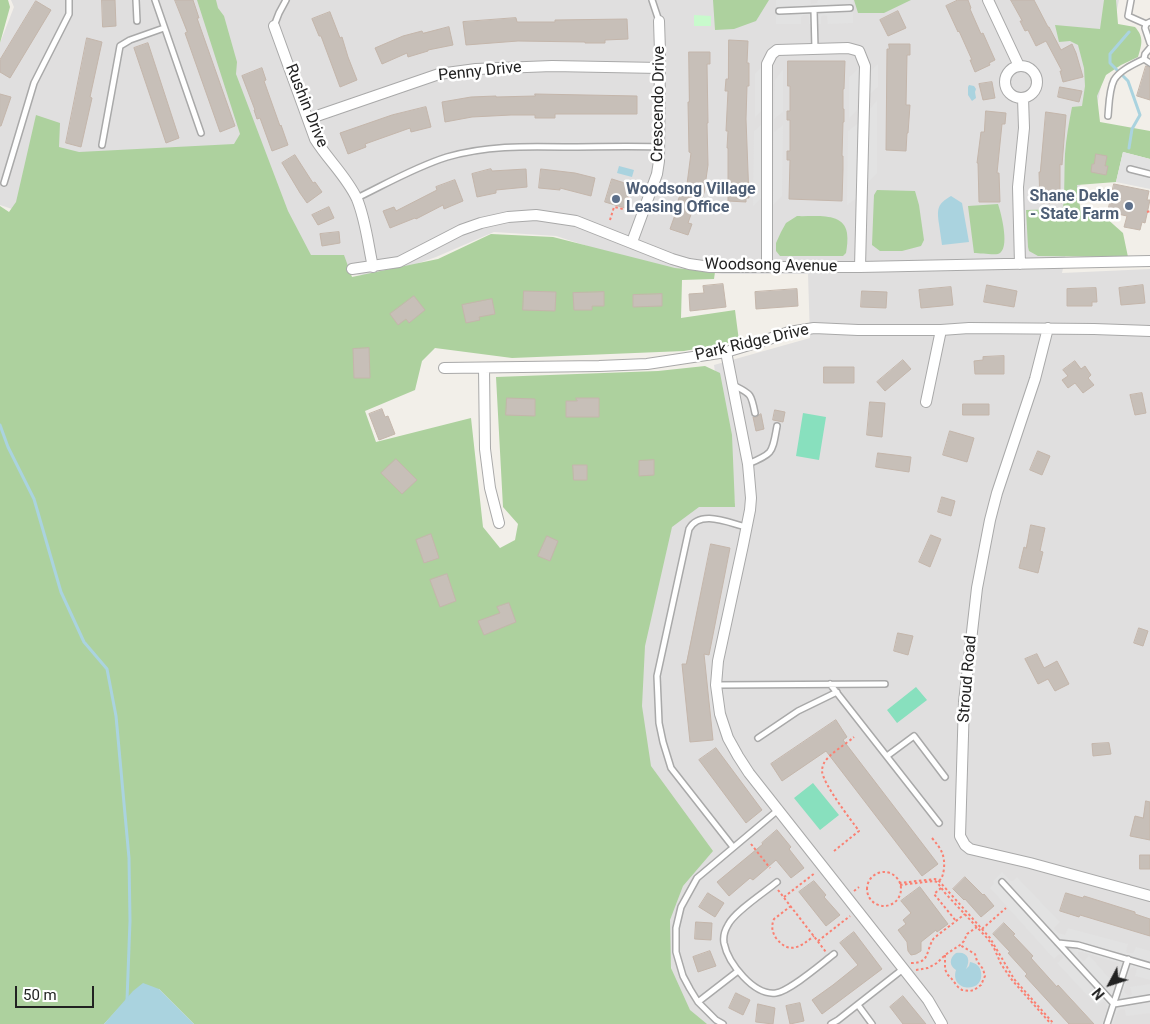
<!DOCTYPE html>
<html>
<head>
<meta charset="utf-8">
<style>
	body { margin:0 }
	#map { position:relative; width:1150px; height:1024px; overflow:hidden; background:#f2efe9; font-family:Roboto,sans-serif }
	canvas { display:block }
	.north { position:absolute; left:1085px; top:959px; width:50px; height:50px; -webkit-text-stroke:4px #fff; paint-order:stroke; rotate:230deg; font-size:14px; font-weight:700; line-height:20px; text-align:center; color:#222 }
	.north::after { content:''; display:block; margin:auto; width:18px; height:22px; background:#222; clip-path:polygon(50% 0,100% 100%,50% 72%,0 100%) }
	.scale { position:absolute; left:15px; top:986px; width:79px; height:22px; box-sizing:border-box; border:2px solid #222; border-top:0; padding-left:6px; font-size:15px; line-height:18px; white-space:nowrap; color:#222; -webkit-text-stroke:4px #fff; paint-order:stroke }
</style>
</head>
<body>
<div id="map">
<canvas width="1150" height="1024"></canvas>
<div class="north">N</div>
<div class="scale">50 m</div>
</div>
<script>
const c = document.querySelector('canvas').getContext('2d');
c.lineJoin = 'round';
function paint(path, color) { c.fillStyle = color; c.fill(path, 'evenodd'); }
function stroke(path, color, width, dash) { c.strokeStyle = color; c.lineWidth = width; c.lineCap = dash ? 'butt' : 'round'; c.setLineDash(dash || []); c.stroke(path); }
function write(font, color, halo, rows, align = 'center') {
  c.font = font + ' Roboto,sans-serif'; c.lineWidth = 5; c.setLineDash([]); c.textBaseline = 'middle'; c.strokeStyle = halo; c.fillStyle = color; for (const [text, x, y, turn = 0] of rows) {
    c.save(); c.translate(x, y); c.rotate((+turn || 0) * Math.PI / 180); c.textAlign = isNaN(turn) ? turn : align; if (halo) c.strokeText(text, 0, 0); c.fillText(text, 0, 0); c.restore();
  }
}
paint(new Path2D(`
	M11 0H1119L1062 273 1150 269V1024H678L633 651 677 493 735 503 714 365 810 338 808 274H722L643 264 556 236 494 232 436 257 382 276 313 272 27 214 0 205V43L14 7Z`), '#e0dfdf');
paint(new Path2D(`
	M0 0H8L10 7 0 43Z
	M197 0H216L218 8 224 16 237 62 236 74 288 211 311 255H344L352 277 438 259 491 234 553 237 675 268 715 272 714 279 682 280 681 318 735 310 739 341 684 351 512 358 435 348 422 361 415 390 365 411 376 442 471 418 483 527 500 548 515 540 518 524 503 507 496 377 658 371 705 366 720 373 732 435 735 507H699L672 527 645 646 642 706 651 766 713 851 683 886 670 920 671 968 690 1010 707 1024H194L159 989 120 1007 104 1024H0V206L9 212 16 202 36 115 60 123 59 147 79 152 234 144 240 134Z
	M713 0H769L756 21 734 29 715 30Z
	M854 0H911L884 13H858Z
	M1104 0H1116L1118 24 1135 27C1144 37 1142 44 1138 57L1121 65 1106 75 1097 96 1100 122 1150 131V159L1123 152 1116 182 1077 185 1081 214 1105 217 1123 233 1128 257 1038 256 1029 251 1028 247 1026 210 1063 209C1065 191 1064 173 1065 154 1066 138 1069 123 1072 107L1082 106 1085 86 1084 68 1078 45 1070 41 1059 42 1055 25 1100 29Z
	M877 190 915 191 919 205 924 240 921 246 902 251H880L872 245 874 195Z
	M998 204C1001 213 1011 250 998 254 992 255 980 253 974 253L968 206Z
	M797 216C813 217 844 211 847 233 848 240 847 247 846 253L843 256H780L776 251V243L781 232 786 223Z`), '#add19e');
paint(new Path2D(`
	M694 15 711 16V26H694Z`), '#c8facc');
paint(new Path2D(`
	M803 413 826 417 819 460 796 456Z
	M916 687 927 700 897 723 887 710Z
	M813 783 839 815 820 830 794 798Z`), '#88e0be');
paint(new Path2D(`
	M776 0H810L811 4 817 3 818 0H853V23L828 24 827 16 823 15 821 17V24H809V17L808 15H804L801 17V24H776Z
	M764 64V108L755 118V74Z
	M878 64V87L868 96V73Z
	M859 68 857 110 849 119V77Z
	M783 69V112L774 119 775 80Z
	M877 100V173L868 183 869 110Z
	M764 122 762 198 753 206 754 131Z
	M858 123 857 198 847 205 848 131Z
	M783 125 782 196 773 205 774 132Z
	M1123 152 1150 159V189L1116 182Z
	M1002 872 1011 881H1013L1017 877 1060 922 1054 928 1058 933 1065 935 1068 928 1128 944 1126 951 1127 953H1133L1136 947 1150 951V980L1135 976 1137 969 1133 967 1130 969 1124 991 1127 995 1130 996 1132 994 1130 987 1150 984V1013L1126 1016 1125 1010 1122 1009 1118 1011 1113 1024H1102L1107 1009 1106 1003 1104 1001 1097 1006 1057 963 1063 958 1062 955 1059 954 1054 959 990 888 994 883 993 881ZM1078 952H1082L1118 963 1120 968 1114 987 1108 988 1105 986V984L1110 979 1089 955 1085 960 1083 961 1078 955Z`), '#e2e2e2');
paint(new Path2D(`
	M969 85 974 86 976 89 975 92 976 98 972 101 968 95V87Z
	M619 166 634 170 632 177 617 173Z
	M951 196 962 203 969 242 942 245C941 238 940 231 939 224 937 209 937 204 951 196Z
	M956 953C968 951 971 960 966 969L969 966 970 962C976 963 980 966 981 972 985 994 949 992 956 970 949 966 949 958 956 953Z
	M143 983 159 989 194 1024H104L133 991Z`), '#aad3df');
stroke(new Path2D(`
	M1129 32 1110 54V63L1128 81 1140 115 1132 129 1129 148
	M0 425 8 447 34 499 61 592 84 642 107 669 116 716 129 858 130 921 127 1000`), '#aad3df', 3);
const building = new Path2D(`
	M102 0H115L116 26 103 27Z
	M175 0H193L199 18H197L235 126 220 132 185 33 187 32Z
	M958 0H968L971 8 970 9 981 34 983 33 995 60 989 63 990 65 975 72 970 60H972L959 31 958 32 946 6Z
	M1011 0H1034L1048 27H1049L1061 50 1072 44 1076 53 1083 77 1063 82 1060 71H1062L1046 41 1036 46 1028 30 1025 31 1020 21H1022Z
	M36 1 51 10 10 78 0 72V60Z
	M898 11 906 28 888 36 880 20Z
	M330 12 340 38 342 37 348 57 357 80 340 87 321 36H319L312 19Z
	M516 18 517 22H555V20L627 19 628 39 605 40V43H585V42L518 41 466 45 463 22Z
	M449 27 453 45 428 50V51L408 57 407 53 382 64 375 48 403 36 422 31 423 33Z
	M87 38 102 42 90 97 92 98 81 147 66 143Z
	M729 40 748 41 747 63H749V86H747L746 119 749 198H746V202L728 201V148H727L728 131H726L728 91H725L726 79H728Z
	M148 43 179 138 166 143 134 48Z
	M889 44H910V55H907L906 105H910L908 133H907L906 151 886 150 887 49H889Z
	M689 52H710V64H707L708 123H707L708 165 704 193 700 204 695 203 688 223 692 224 688 235 670 229 676 212 674 211 682 190 686 192 691 153 689 152 688 102H689Z
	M788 61H845L844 89H843V109H844V122H843L842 156H843V169L842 201 789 199 790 160H787V151H790V120H787V111H790V86H788Z
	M1146 66 1150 67V100L1137 96Z
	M262 68 266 80 264 81 280 126 281 125 288 145 272 151 260 118 257 119 254 110H255L242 76Z
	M992 82 995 98 983 100 979 84Z
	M1060 87 1082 91 1079 102 1058 97Z
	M0 94 11 97 1 126H0Z
	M535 94 637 96V114H555V118H535V115H511L472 117 445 122 442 102 471 97 496 96V97L535 96Z
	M426 107 431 127 411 132 410 128 365 144 366 147 348 154 340 133 392 115Z
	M986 111 1006 113 1005 124H1002L997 173H999L1000 202H979L978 163H977L981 132H984Z
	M1046 112 1066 115 1062 165 1060 164V192H1062V203H1040L1039 172H1040Z
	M1096 154 1107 156 1105 166H1108L1106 175 1091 172 1092 164H1094Z
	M295 155 313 183 315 182 322 192 307 203 300 193 282 163Z
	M491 169 492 171 526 169 527 187 496 190V193L477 197 472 174Z
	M541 169 575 173 595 178 591 196 560 188V190L539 188Z
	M612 179 631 185 625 208 605 202Z
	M455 180 463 201 444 209 443 205 416 219 415 218 390 228 383 211 394 207 396 211 437 190 436 187Z
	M1114 184 1149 191 1147 200H1150L1145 223 1142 222 1140 230 1124 227 1127 216 1108 212Z
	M329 207 334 218 318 225 312 215Z
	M339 232 340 243 322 246 320 234Z
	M723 284 726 307 690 311 689 294 704 293 703 286Z
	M987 285 1017 291 1014 307 984 302Z
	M1143 285 1145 303 1121 305 1119 288Z
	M951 287 953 305 921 308 919 290Z
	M1096 288 1097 302H1092V306H1067V289Z
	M797 289 798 306 756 309 755 292Z
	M524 291 556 292 555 311 523 310Z
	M862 291 887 292 886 308 861 307Z
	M604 292V306H592V310H574L573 293Z
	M662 294V306L633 307V295Z
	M414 296 425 310 409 323 406 319 398 325 390 314Z
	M492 299 495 314 479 317 480 320 466 323 462 305Z
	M369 348 370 378H354L353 349Z
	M1004 356V374H975L974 361 983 360V357Z
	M903 360 911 369 885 391 877 382Z
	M1075 361 1081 369 1085 366 1091 375 1088 378 1094 385 1083 393 1075 383 1068 388 1062 380 1068 376 1063 370Z
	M824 367H854V383H824Z
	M1142 393 1146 413 1135 415 1130 395Z
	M507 398 535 399V416L506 415Z
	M576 398H599V417H566V401H577Z
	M870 402 885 403 882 437 867 435Z
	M963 404H989V415H963Z
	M382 409 385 417 388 416 395 434 379 440 369 414Z
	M775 410 785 412 783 422 773 420Z
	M761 414 764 429 756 431 753 417H756Z
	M950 431 974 438 967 462 943 455Z
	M1038 451 1050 456 1042 475 1030 470Z
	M878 453 911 457 909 472 876 467Z
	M396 459 417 480 402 494 381 473Z
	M654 460V475L639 476V461Z
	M573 465H587V480H574Z
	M942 497 955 501 951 516 938 512Z
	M1031 525 1045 528 1040 551 1043 552 1038 573 1019 568 1024 547 1026 548Z
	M431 534 439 558 424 563 416 540Z
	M931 535 941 539 930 567 919 562Z
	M547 536 558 541 550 561 538 556Z
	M711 544 730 548 709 655 704 654 713 740 690 742 682 664H686Z
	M447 574 456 601 440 607 430 580Z
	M509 603 516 622 484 635 478 621 500 613 497 607Z
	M1139 628 1148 631 1143 646 1134 643Z
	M898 633 913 636 908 655 894 651Z
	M1037 654 1044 668 1057 661 1069 684 1055 691 1048 679 1038 684 1025 659Z
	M836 720 847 737 843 740 938 864 922 876 826 751 782 781 771 764Z
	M1109 743 1111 754 1093 756 1092 744Z
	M716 748 762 810 746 823 699 760Z
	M1146 801 1150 802V840L1130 836 1135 816 1143 818Z
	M777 830 791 847 789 849 804 868 791 878 776 860 753 880 750 878 729 896 717 882 763 844 762 843Z
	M1140 855H1150V869H1140Z
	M965 877 983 895 984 894 994 906 981 917 965 899 964 900 953 889Z
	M814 881 826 895 824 897 840 915 826 926 799 892Z
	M920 887 948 924 937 932 936 930 921 942V951L916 954 911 955 908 951 907 942 898 930 906 924 903 920 911 913 901 901Z
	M708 893 724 903 715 917 699 907Z
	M1066 893 1083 898 1084 896 1135 912V914L1150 919V936L1080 915 1079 917 1060 911Z
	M696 922 712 923 711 940 695 939Z
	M1004 923 1015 934 1013 935 1033 956 1031 958 1057 987 1058 985 1094 1024H1069L1025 976 1027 974 1008 953 1010 952 993 934Z
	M854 932 882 969 822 1014 812 1000 833 985 858 965 840 943Z
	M710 951 716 966 698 972 693 957Z
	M736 993 750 1000 743 1015 729 1008Z
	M903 996 926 1024H903L890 1007Z
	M800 1003 804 1021 790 1024 786 1006Z
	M758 1004 775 1008 773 1024 756 1022Z`);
paint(building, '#c7bfb8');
stroke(building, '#c4b6ab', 1);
const service = new Path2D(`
	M136 0 137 21
	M155 0 201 133
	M652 0 659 21
	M1131 0 1128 16 1146 24
	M814 10 815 49
	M779 11 850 8
	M1150 22 1146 24 1145 28 1150 43
	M274 26 279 13 286 0
	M1150 48 1145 54 1144 59 1150 63
	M1108 116C1109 105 1109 90 1114 80 1120 70 1134 64 1144 59
	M102 145 120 46 130 40 164 28
	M1130 169 1150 174
	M4 183 34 83 69 14V0
	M357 198C386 184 415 167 447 157 485 146 524 146 564 147 596 147 628 146 660 147
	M733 385C751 394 751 393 755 413
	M748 464C774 453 772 453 777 426
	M830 684 939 823
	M716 685 885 684
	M758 738 798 711 837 692
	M887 756 914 736 945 777
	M733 847 671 768 663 742 659 723 657 676 689 529C700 509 729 523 746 527
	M777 882C765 892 734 912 728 925 725 930 723 937 724 943 728 963 754 996 776 993 790 991 821 964 834 954
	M1002 882 1114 1004
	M1058 943 1078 945 1150 966
	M698 1002 738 971
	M1114 1004 1150 998
	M858 1005 872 1024
	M723 1024 716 1020 698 1002 690 989 683 976 676 952V928L681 907 697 878 778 810
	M831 1024 838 1020 903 969
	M1107 1024 1128 959`);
const minor = new Path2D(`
	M988 0 1019 66
	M274 26 315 139C328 160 347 177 357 199 366 221 368 245 373 267
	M1005 82a16 16 0 1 1 32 0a16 16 0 1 1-32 0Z
	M308 119 439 74 476 69 552 66 660 68
	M632 242 657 174 659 161 660 52 659 21
	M1020 264 1018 187 1024 128 1023 98
	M767 267V64L772 54 777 50 848 48 859 51 865 66 860 267
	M352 269 399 262 461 230 481 223 508 217 536 215 576 221 672 259 689 264 710 267H860L1150 261
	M1048 328 1035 379 997 493 990 520 977 588 964 702 960 836 965 845 970 849 1030 863 1150 896
	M726 352 748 464 751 498 750 510 743 545 718 661 716 685 720 714 728 738 738 756 749 773 928 1000 942 1024
	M444 368 599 366 647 364 726 352 769 339 789 332 814 328 858 330H941L969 328 1094 329 1150 331
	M484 368 485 449 490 488 499 523
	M926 402 941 330`);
stroke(service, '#a9a9a9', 8);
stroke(minor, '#a9a9a9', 12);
stroke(new Path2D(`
	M1147 212 1150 211
	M610 220 614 207 623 209H626L633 184
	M932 838C941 849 945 854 944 869 943 874 943 877 939 881
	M751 844 770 868
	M834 851 859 831C851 820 823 784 822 771 822 768 823 765 824 763 829 754 846 744 854 737
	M867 889a17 17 0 1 1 34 0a17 17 0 1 1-34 0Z
	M899 883 935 879 939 881 990 938 1014 979 1054 1024
	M900 885 934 881 937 882 945 893 988 939 994 948 1001 964 1012 980 1051 1024
	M941 888 934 894 956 921
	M778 890 826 952
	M854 891 859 887
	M784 897 815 873
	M791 906 774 919C771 926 772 932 776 938 789 955 800 947 814 936
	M982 929 1006 908
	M818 941 850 916
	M945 955V969L947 974 951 978 958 987 962 990 970 991 974 990 981 985 985 976 983 969 977 961 975 954 960 945
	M911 963C931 963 925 951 934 938L965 914
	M916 970 928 968 937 963 945 955 960 945 964 941 967 934 977 927`), '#fa8072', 2, [2.5, 2.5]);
stroke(service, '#fff', 5);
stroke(minor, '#fff', 10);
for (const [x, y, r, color] of [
	[616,199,5,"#5c6f8a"],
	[1129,206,5,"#5c6f8a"]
]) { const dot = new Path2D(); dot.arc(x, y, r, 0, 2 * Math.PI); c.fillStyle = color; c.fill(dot); stroke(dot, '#fff', 2); }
write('16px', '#222', '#fff', [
	["Penny Drive",480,72,-6],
	["Crescendo Drive",659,104,-89],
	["Rushin Drive",306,106,68],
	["Woodsong Avenue",771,266,1],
	["Park Ridge Drive",752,343,-13],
	["Stroud Road",968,679,-85]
]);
write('bold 16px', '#4e5e75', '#fff', [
	["Woodsong Village",626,190],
	["Leasing Office",626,208],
	["Shane Dekle",1119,197,"right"],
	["- State Farm",1119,215,"right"]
], 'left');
</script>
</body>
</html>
